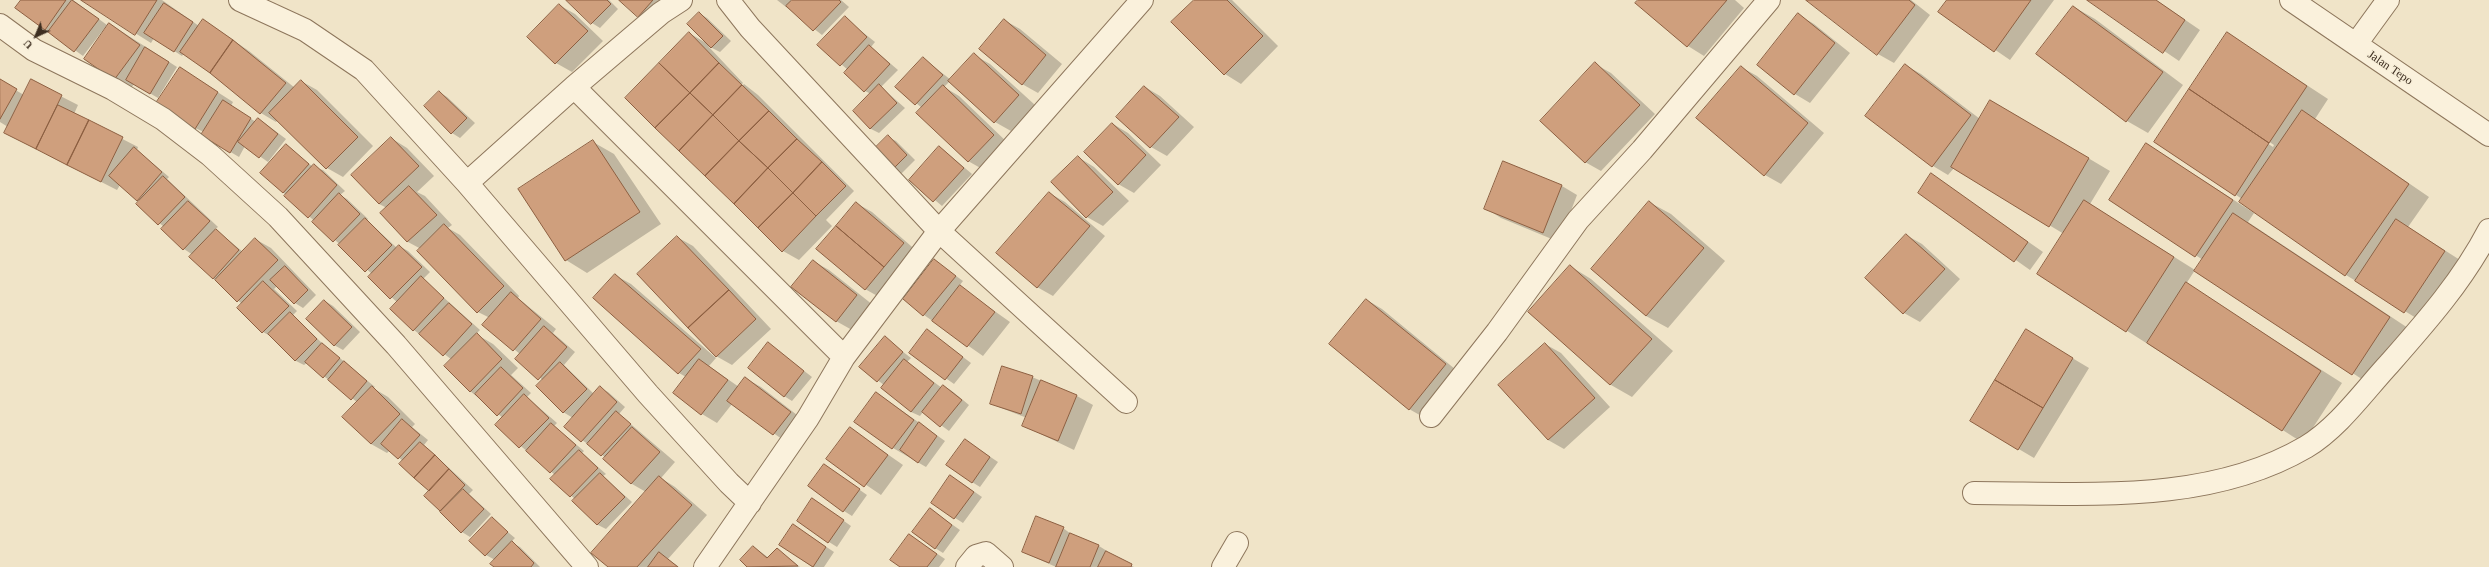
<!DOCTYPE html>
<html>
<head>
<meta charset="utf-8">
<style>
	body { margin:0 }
	#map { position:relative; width:2489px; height:567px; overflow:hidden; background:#f0e4c8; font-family:Georgia,serif }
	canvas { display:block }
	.north { position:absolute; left:16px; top:16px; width:40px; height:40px; -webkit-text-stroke:3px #f7eed8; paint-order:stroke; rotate:224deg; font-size:11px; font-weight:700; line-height:16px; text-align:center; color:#3d2e20 }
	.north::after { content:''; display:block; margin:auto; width:14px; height:18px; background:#3d2e20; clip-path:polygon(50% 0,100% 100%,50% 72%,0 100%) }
</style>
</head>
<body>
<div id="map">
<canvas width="2489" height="567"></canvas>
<div class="north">U</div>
</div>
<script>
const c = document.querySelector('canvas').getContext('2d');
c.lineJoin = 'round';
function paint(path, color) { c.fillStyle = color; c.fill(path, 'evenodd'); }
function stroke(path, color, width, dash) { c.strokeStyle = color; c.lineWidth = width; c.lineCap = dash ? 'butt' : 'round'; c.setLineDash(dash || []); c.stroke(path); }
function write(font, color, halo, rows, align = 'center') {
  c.font = font + ' Georgia,serif'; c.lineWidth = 3; c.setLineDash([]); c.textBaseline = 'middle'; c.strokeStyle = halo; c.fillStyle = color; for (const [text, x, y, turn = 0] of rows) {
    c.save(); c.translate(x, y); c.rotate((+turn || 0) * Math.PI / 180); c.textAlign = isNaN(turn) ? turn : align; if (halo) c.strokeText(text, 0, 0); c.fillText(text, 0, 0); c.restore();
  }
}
paint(new Path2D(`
	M22 0H73L107 25 83 56 17 8Z
	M82 0H162L199 26 211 25 249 51 295 88 301 81 317 90 373 146 343 177 327 168 278 120 276 122 261 113 184 53 182 56 154 38 151 43Z
	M568 0H609L618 9 600 28 592 23Z
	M620 0H669L654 26 638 16Z
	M777 0H841L849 7 822 35Z
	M1195 0H1232L1278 46 1241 84 1225 74 1173 22Z
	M1639 0H1735L1744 8 1704 56 1688 46 1637 3Z
	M1808 0H1911L1930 15 1894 63 1878 54Z
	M1948 0H2054L2010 60 1940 12Z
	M2089 0H2156L2200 30 2179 61Z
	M559 5 575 14 603 41 572 72 556 63Z
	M2074 7 2095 19 2183 85 2148 133 2127 121 2038 54Z
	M699 13 707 18 731 41 720 52 708 46 743 83 715 112 716 113 744 84 758 95 854 191 826 220 832 226 799 260 783 251 627 98 689 33 708 44 688 24Z
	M1799 15 1814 24 1850 53 1810 103 1795 94Z
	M845 18 875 42 871 47 898 70 881 87 905 108 879 133 871 129 854 111 871 94 865 91 848 70 819 45Z
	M1004 20 1020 29 1062 64 1038 93 1022 84Z
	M110 24 177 67 158 98 134 84 131 88 115 79Z
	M2227 33 2328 99 2315 119 2429 197 2408 227 2460 260 2421 321 2346 275 2241 201 2242 199 2156 141 2189 91 2193 93 2190 89ZM2203 98 2274 145 2273 147 2203 101Z
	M974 55 990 64 1035 105 1011 131 995 122 950 81 944 87 959 96 1009 144 984 170 968 161 922 108 897 87 923 58 951 80Z
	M1595 64 1611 73 1655 114 1601 171 1585 162Z
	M1905 65 1921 74 1980 119 2012 113 2110 171 2090 204 2195 270 2186 284 2342 383 2303 443 2038 274 2064 234 1954 168 1948 175 1933 166 1866 116Z
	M1741 67 1757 76 1824 133 1781 184 1765 175 1698 118Z
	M180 68 233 102 231 106 256 122 258 119 266 124 286 139 268 162 245 146 239 157 202 135 204 132 195 128Z
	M0 81 24 95 31 81 78 105 74 114 138 147 137 150 169 177 167 179 218 227 215 229 243 252 255 239 271 248 316 295 303 308 295 303 277 286 274 289 297 311 293 315 324 345 375 387 373 388 388 397 415 424 412 427 428 440 424 445 473 490 469 494 491 514 470 537 462 532 425 496 430 491 403 461 390 450 387 453 371 444 357 402 307 363 304 365 296 361 272 337 263 332 238 308 242 304 213 278 193 255 184 249 163 229 164 227 138 204 140 201 120 185 117 190 5 133 8 127 0 122Z
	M1145 87 1160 96 1194 127 1167 156 1151 147 1118 117Z
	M439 92 447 97 475 123 460 138 452 133Z
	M1113 124 1128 133 1161 165 1134 193 1118 184Z
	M888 137 896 141 915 160 899 176 872 152Z
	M391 138 407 148 434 176 417 192 425 196 452 225 448 228 460 235 519 296 518 298 556 329 553 333 575 352 564 365 594 394 600 388 608 392 625 407 619 414 675 462 661 478 675 487 707 515 668 559 679 567H609L646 492 632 484 605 459 606 458 565 427 573 418 563 412 543 381 520 354 484 325 490 318 478 312 421 249 408 242 381 213 387 208 379 204 353 175Z
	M593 142 614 154 661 224 587 273 566 260Z
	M2147 144 2254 213 2248 222 2411 330 2374 387 2196 271 2203 260 2110 199Z
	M286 145 313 167 323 170 345 191 340 195 347 199 368 219 367 220 397 248 399 246 408 251 430 272 423 279 480 330 476 334 493 344 518 368 511 375 531 393 527 397 557 423 554 426 584 451 582 453 606 474 603 476 632 502 606 529 598 525 573 501 575 499 552 479 555 475 496 425 503 418 470 391 452 360 414 330 398 303 369 277 372 274 262 173Z
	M940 147 972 174 942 206 910 179Z
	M1078 157 1094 167 1129 201 1103 226 1087 217 1053 182Z
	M1932 175 2043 252 2030 270 1919 192Z
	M1562 186 1577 195 1559 242 1501 218 1485 208Z
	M1049 193 1065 202 1105 236 1053 296 1037 287Z
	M1649 202 1671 214 1725 261 1668 328 1646 316 1592 269Z
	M856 203 872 212 919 253 881 298 865 289Z
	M1906 235 1922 244 1960 279 1920 322 1904 313Z
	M677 237 693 246 771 329 732 365 716 356Z
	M934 260 963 281 959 286 1010 322 983 356 924 315Z
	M813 261 829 270 873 305 852 330 836 321Z
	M1570 266 1591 279 1673 351 1632 397 1611 385 1529 312Z
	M615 275 631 284 716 358 709 366 739 387 745 378 761 387 806 422 789 444 732 404 717 423 702 414 686 377 679 373Z
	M1367 300 1382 309 1461 374 1425 418 1409 409Z
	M325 301 333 306 360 332 343 350 334 345Z
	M927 330 971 363 954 384 910 353Z
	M885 338 911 358 907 362 942 388 944 386 952 391 969 405 949 431 923 412 920 416 911 412 884 385 860 367Z
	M2042 340 2089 368 2034 458 1971 421Z
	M768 343 812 377 792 401 784 396Z
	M1545 344 1561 353 1610 407 1564 449 1548 440Z
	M1032 377 1077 396 1093 405 1074 450 1024 426 1027 418 991 404Z
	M877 393 945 441 926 467 893 448 856 422Z
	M850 428 903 465 881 495 828 459Z
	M974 446 998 462 980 487 972 482Z
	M824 465 867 495 852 516 844 511Z
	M959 481 982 497 963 523 932 503Z
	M820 504 851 526 837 547 829 542Z
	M930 509 960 530 943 553 935 548Z
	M492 519 515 538 511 542 520 547 540 567H495V560L486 555Z
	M1063 528 1071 534 1099 546 1107 551 1106 552 1134 567H1056L1023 552Z
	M801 530 834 552 824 567H812L780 544Z
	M909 535 945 559 939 567H902Z
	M754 547 769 558 777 549 800 567H749L742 560Z`), '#0003');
const building = new Path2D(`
	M21 0H66L45 30 15 8Z
	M72 0 99 19 74 52 48 32Z
	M81 0H157L135 35Z
	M566 0H607L611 4 591 24Z
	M619 0H653L638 17Z
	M792 0H839L841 2 813 31 786 6Z
	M1194 0H1227L1263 36 1224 75 1171 22Z
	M1638 0H1727L1687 47 1635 3Z
	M1806 0H1909L1915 5 1877 55Z
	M1947 0H2031L1994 52 1938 12Z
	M2087 0H2156L2185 20 2163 53Z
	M164 3 193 22 174 52 144 33Z
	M559 4 588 31 555 64 527 37Z
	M2073 6 2163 72 2126 122 2036 54Z
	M699 12 723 36 711 48 687 24Z
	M1798 13 1835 43 1794 95 1757 65Z
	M845 16 867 37 840 66 817 45Z
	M203 19 233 40 210 73 180 52Z
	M1004 19 1046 55 1022 85 979 49Z
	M109 23 140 45 114 80 84 59Z
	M689 32 719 63 690 93 659 63Z
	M2227 32 2307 86 2269 143 2189 89Z
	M233 40 286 83 260 114 210 73Z
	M869 45 890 64 864 92 844 73Z
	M145 47 169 62 150 94 126 80Z
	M974 53 1019 95 994 123 948 81Z
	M923 57 943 75 915 105 895 87Z
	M1595 62 1640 105 1585 163 1540 121Z
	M659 63 690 93 655 128 625 98Z
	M719 63 742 85 713 115 690 93Z
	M1905 64 1971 115 1932 167 1865 116Z
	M1741 66 1808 123 1764 176 1696 118Z
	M180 67 218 92 195 129 156 103Z
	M0 79 17 89 0 119Z
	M31 79 62 95 36 149 4 133Z
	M301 80 358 137 326 169 269 113Z
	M879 84 897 103 870 129 853 111Z
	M742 85 769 111 739 141 713 115Z
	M943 85 994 135 968 162 916 113Z
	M1144 86 1179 117 1150 148 1116 117Z
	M2189 89 2269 143 2235 196 2154 142Z
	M439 91 467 118 451 134 424 106Z
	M690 93 713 115 679 151 655 128Z
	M223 100 251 118 230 153 201 135Z
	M1990 100 2089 158 2049 227 1951 167Z
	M58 105 89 120 67 165 36 149Z
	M2302 110 2409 184 2345 276 2239 202Z
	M769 111 797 139 768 168 739 141Z
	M713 115 739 141 705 176 679 151Z
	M258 118 278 134 259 158 238 142Z
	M89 120 123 137 101 182 67 165Z
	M1112 123 1146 155 1118 185 1084 152Z
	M888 135 907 155 890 172 871 152Z
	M391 137 419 166 379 204 351 175Z
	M797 139 822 162 793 193 768 168Z
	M593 140 640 212 565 261 518 189Z
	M739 141 768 168 734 204 705 176Z
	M2146 143 2233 200 2195 257 2109 200Z
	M286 144 309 164 283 193 260 173Z
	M939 146 964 168 933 202 909 180Z
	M134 147 162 172 137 201 109 176Z
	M1078 156 1113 192 1086 218 1051 182Z
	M1503 161 1562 185 1543 233 1484 209Z
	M822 162 846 186 816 216 793 193Z
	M314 164 337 185 308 218 284 196Z
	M768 168 793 193 758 228 734 204Z
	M1931 173 2028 242 2014 262 1918 193Z
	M163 176 185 197 158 225 136 204Z
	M409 186 437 215 407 242 380 213Z
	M1049 192 1090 226 1037 288 996 253Z
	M339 193 360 214 333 242 312 222Z
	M793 193 816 216 782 252 758 228Z
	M2084 200 2174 257 2126 332 2037 274Z
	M188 201 210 221 183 250 161 229Z
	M1649 201 1704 248 1646 316 1591 269Z
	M856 202 904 243 884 267 836 226Z
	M2233 213 2390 317 2352 375 2194 271Z
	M365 218 392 245 365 272 338 245Z
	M2396 219 2445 251 2404 313 2355 281Z
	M444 224 504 286 477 313 417 251Z
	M836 226 884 267 865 290 816 249Z
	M216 229 239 250 213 279 189 257Z
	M1906 234 1945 269 1903 314 1865 278Z
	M677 236 729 290 688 328 637 274Z
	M255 238 278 260 237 302 215 280Z
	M399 245 422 267 390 299 368 277Z
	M934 259 956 276 923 316 903 299Z
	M813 260 857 295 836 322 791 287Z
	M1570 265 1652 339 1610 385 1528 312Z
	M285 266 308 290 294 304 270 280Z
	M615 274 701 349 678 374 593 298Z
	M421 276 444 298 413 331 390 309Z
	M263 281 289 306 262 333 237 308Z
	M2186 282 2321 371 2282 431 2147 343Z
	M960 285 995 312 967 347 932 321Z
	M729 290 756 319 716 357 688 328Z
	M511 292 541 319 513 351 482 325Z
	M1366 299 1446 364 1409 410 1329 344Z
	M324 300 352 327 334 346 306 319Z
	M449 303 472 324 443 356 419 334Z
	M290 312 317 339 295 361 268 334Z
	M544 326 567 347 538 380 515 359Z
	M927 329 963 357 945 380 909 353Z
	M2026 329 2073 358 2043 408 1995 380Z
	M477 333 502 359 470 392 444 366Z
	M885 336 903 352 877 382 859 367Z
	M768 342 804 371 784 397 748 368Z
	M322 343 340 358 323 378 305 362Z
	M1545 343 1595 398 1548 440 1498 385Z
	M699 359 728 380 701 415 673 393Z
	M904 359 934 383 911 412 881 388Z
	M344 361 367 381 351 400 328 380Z
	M560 362 587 389 563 413 536 386Z
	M1002 366 1033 376 1021 414 990 404Z
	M501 367 523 388 497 416 475 394Z
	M745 377 791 412 773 435 727 401Z
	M1041 380 1077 395 1058 441 1022 426Z
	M1995 380 2043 408 2018 450 1970 421Z
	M943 385 962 400 940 427 922 412Z
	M372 386 400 414 371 444 342 417Z
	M600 386 617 402 581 442 564 427Z
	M876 392 914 420 892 449 854 422Z
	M524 394 549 418 519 448 495 425Z
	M616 411 631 424 601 456 587 444Z
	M402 419 420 435 398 459 381 444Z
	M919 422 937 436 918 463 900 450Z
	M551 423 576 445 550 473 526 451Z
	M632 427 660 452 631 484 603 459Z
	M850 427 888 455 864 487 826 459Z
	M965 439 990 457 972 483 946 465Z
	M420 442 435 455 414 478 399 464Z
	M579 450 598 468 570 497 550 479Z
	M435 455 449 469 429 491 414 478Z
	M824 464 860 489 843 512 808 486Z
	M449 469 465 485 440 511 424 496Z
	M600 473 625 497 597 525 572 501Z
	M950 475 974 492 954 519 931 503Z
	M659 476 692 505 637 567H608L591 553Z
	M463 489 484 509 461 533 440 512Z
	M812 498 844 520 828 543 797 521Z
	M930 508 952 525 935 549 912 532Z
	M1036 516 1064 527 1049 563 1022 552Z
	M492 517 508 532 485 556 469 541Z
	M793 524 826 547 813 567 779 545Z
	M1070 533 1099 545 1090 567H1056Z
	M909 534 937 554 927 567H900L890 560Z
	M512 541 534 563 531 567H494L490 564Z
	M753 546 767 558 777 548 798 566 747 567 740 560Z
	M1106 551 1132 564 1131 567H1098Z
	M659 552 678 567H648Z`);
paint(building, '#cf9f7d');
stroke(building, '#8d5f41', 1);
const minor = new Path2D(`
	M240 0 305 30 364 70 467 183 648 394 729 483 750 503
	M728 0 750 28 939 231 1126 402
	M2291 0 2489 135
	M0 25 34 50 113 89 163 119 210 155 278 217 396 345 587 567
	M2356 44 2388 0
	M574 87 844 357
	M467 183 574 87 661 13 681 0
	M1431 416 1497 332 1578 220 1642 150 1769 0
	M1974 493C2084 493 2207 505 2306 447 2339 427 2364 391 2390 363 2427 321 2463 280 2489 230
	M705 567 808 418 844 357 939 231 1142 0
	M967 567 976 556 986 553 1002 567
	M1223 567 1237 543`);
stroke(minor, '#8d765c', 24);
stroke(minor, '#faf1dc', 22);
write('12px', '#3d2e20', '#f7eed8', [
	["Jalan Tepo",2390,68,34]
]);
</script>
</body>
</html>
